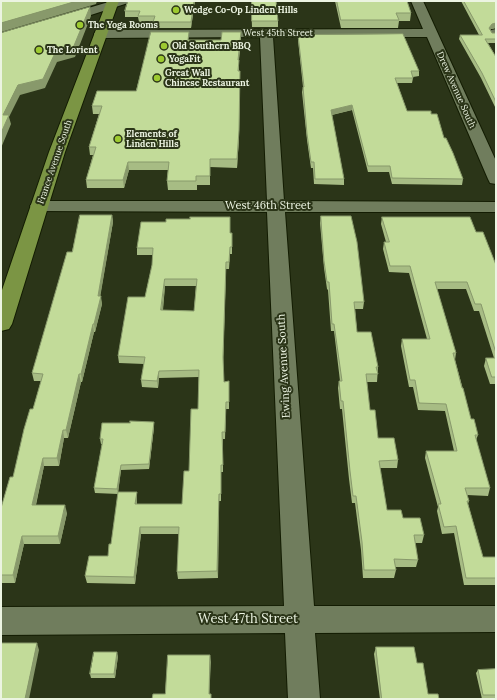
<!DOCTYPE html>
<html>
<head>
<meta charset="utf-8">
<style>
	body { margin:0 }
	#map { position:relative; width:497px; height:700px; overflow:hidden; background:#2b3518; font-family:Lora,serif }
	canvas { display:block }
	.frame { position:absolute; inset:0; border:2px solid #ecf4e2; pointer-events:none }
</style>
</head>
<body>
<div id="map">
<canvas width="497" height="700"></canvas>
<div class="frame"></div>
</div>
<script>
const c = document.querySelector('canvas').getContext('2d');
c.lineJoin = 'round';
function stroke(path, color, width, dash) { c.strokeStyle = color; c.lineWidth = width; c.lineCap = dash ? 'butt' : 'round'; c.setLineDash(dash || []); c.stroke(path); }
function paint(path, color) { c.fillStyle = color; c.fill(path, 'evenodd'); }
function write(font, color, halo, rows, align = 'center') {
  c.font = font + ' Lora,serif'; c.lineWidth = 4; c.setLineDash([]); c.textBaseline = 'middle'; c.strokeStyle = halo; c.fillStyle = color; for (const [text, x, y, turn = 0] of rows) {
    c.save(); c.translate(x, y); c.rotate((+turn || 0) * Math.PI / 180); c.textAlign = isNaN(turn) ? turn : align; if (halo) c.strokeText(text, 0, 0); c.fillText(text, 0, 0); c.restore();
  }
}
const minor = new Path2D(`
	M112 1H130L128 3 66 23H58L56 20 58 17Z
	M411 1H423L496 161V184L490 183 488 179 427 37H273L284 201 496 202V212H285L314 606H496V632L315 633 320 699H288L285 633 1 635V607L284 606 267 212 39 211 33 210 30 206 33 202 39 201H267L260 37 100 38 96 37 94 34 96 31 100 30 423 29Z
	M496 29V37L491 36 489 33 491 30Z`);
const major = new Path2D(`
	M107 1H119L65 152 12 324 9 329 1 331V293L49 152Z`);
stroke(minor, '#131c02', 2);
stroke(major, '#131c02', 2);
paint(minor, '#707d5d');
paint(major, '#7b9544');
paint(new Path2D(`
	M195 1 191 28H154L153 22H139L138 17H125V11Z
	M251 1 278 21V27H252Z
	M335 1H407L411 13 410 21H399L398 28H341Z
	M461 1H496V28L491 29 490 30 492 33H496V43H488L496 57V109L481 78 459 39 460 35H479Z
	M241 32V39L239 60V138L237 168 210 167V185H197V190H168L167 181 168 170H129L124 188H87L86 180 93 155H90L89 147 99 114H93L92 106 136 91 189 40H221Z
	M298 35 419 71V76L413 77V78L412 83H397L407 111 431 114 444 138 463 179 462 185 392 184 389 172H368L352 110 332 115 344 179V185L314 184 313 168H311L307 140 302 92 303 87 298 40Z
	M112 215 113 222 100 296 102 304 95 332H94L82 382H81L68 438H64L59 466H44L36 505 67 513 60 544H24L15 583H1V508L13 477 33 409 41 381H34L32 373 72 252Z
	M321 216 364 302 363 309H355L357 332 378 367 377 382H366L370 410 378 438 398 460 397 468H380L387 510 403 518 424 535 422 543H415L418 560 416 567H395L396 570 394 578H363L361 550 355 503H352L349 479 342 409H340L338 388 339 381H340L334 331H331L328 290 327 289 324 268 320 223Z
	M230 217V233H232V254H230L229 269H226L223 363 224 382 229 381V409H226L225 439H223V472H221V501H219L218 578 178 579 177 572 179 534H141L135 584 87 583 85 576 108 556 111 544 118 494 95 493 94 488 102 444H101L100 439 154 427 149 469 121 470 118 492 137 499V504H182L189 471 198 409 199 377 159 378 158 388 142 387 141 380 144 364 119 363 118 356 145 297 152 265 153 255H137V248L166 222 190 219ZM165 286H196L194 311 163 310Z
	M382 217 476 232 496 265V384H490L484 366 486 358H494L479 311H474L466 289H437L456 353 455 360 471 419 478 435 476 440 490 488 488 496 467 495 469 501 468 504 483 557H496V585H464L454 533 442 534 437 511 438 507 425 458 426 451H454L445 411 418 410 413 387H409L401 346 402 339H427L409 273 389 272 383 249 384 242H386L381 224Z
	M376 647 417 663 428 694 439 699H380L374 654Z
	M118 656 115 678H91L90 674Z
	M496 669V698L482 699 476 673 478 670Z`), '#a7bc84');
paint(new Path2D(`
	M77 1H97L96 4 1 32V23Z
	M194 1H195L191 28V22Z
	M90 7 91 16 75 57 57 62 45 88 20 95 9 117 11 124 1 148V133L3 115 18 85 55 53Z
	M496 23V28L491 29 488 32 489 28 492 24Z
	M241 32V39L238 67V60Z
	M240 71 239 138 237 168V159Z
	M352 105V110L331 115V110Z
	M128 162 129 170 124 188 123 180Z
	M112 215 113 222 99 304 98 296Z
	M226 262V269L223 364V357Z
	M165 279V286L162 317 161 310Z
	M101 296 102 304 95 332 94 324Z
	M93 324 94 332 82 382 81 374Z
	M159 371V378L158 388 157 381Z
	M79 374 81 382 68 438 66 430Z
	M154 422V427L149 469V464Z
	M63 430 64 438 59 466 57 458Z
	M43 458 44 466 34 513 32 505Z
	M121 465V470L118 494 117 489Z
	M137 492V499L136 511 135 504Z
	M219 494V501L218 578 217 571Z
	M65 505 67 513 60 544 58 536Z
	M140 527 141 534 135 584 134 577Z
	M22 536 24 544 15 583 13 575Z
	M37 643 39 650 29 699H25Z
	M117 652 118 656 115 678 114 674Z
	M210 655 211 662 209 699V694Z`), '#88996b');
const building = new Path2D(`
	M1 1H77L1 23Z
	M128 1H194L191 22H153L155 16H138L140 11H125Z
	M252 1H276L278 21H252Z
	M337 1H407L411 13H396L399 20H341Z
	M464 1H496V23L492 24 489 28 492 33H496V39H485L496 57V102L482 73 460 35H482Z
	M90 7 73 48 55 53 43 79 18 85 3 115H9L1 133V33Z
	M151 32H189L188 40H221L222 32H241L238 60H239L238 71H240L239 130 237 159H210V176H196V181H167L169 162H128L123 180H86L96 147H89L102 106H92L97 91H136Z
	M403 34 419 71H411L413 78H395L407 111H431V114H437L444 138H446L453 153 463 179 392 178 390 166H368L352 105 331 110 344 179H315L314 162H311L307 134 303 87H304L298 35Z
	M80 215H112L98 296H101L94 324H93L81 374H79L66 430H63L57 458H43L32 505H65L58 536H22L13 575H1V508L10 477H13L24 429 30 409H33L43 374 32 373 67 252H72Z
	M321 216H351L357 242 364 302H354L357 332H371L378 367H376L378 374H366L370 410H375L378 438H394L398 460 379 461 387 510H401L403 518H420L424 535H414L418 560 394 559 396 570H364L362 542 356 496H353L350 471 343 401H341L339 381H342L334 324H332L329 282H327L324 261Z
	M190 217H230V233H232V247H230L229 262H226L223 357 224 382 229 381V402H226L225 432H222L223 465H221V494H219L217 571 177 572 179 527H140L134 577 85 576 89 556H108L109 544H111L118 492H137L135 504H182L184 471H189L191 409H198L199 370 159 371 157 381 141 380 145 357 118 356 128 297H145L152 265 153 248H137L141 222H166V219H190ZM165 279H197L194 311 161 310Z
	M382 217H470L476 232H483L496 265V353L481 304H475L467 282H435L456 353H453L462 388H463L471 419H474L478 435H475L490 488H465L469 501H467L483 557H496V578H466L456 526 444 527 438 504H441L426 451H457L446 404 419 403 415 380H410L402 339H430L410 266H390L384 242H389Z
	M486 358H496V377H492Z
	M130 421 154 422 149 464 121 465 117 489 94 488 103 439H100L102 423H130Z
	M1 643H37L25 699H1Z
	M376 647H414L417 663H423L428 694H438L439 699H382Z
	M94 652H117L114 674H90Z
	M168 655H210L209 694H211V699H152L153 694H165Z
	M496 669V695H483L478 670Z`);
paint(building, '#c2db99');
stroke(building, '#88996b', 1);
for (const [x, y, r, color] of [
	[176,10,4,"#9dca30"],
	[80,25,4,"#9dca30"],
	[164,46,4,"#9dca30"],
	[39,50,4,"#9dca30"],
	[161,59,4,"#9dca30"],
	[157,78,4,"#9dca30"],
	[118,139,4,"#9dca30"]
]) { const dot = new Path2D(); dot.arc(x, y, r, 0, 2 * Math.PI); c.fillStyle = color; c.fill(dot); stroke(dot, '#2b3518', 1.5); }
write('bold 9px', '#ecf4e2', '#2b3518', [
	["Wedge Co-Op Linden Hills",184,10],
	["The Yoga Rooms",88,25],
	["Old Southern BBQ",172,46],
	["The Lorient",47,50],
	["YogaFit",169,59],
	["Great Wall",165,73],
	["Chinese Restaurant",165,83],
	["Elements of",126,134],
	["Linden Hills",126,144]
], 'left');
write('9px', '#ecf4e2', '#2b3518', [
	["West 45th Street",278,33],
	["Drew Avenue South",456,90,66],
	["France Avenue South",55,162,-71]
]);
write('11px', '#ecf4e2', '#2b3518', [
	["West 46th Street",268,206],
	["Ewing Avenue South",284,366,-93]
]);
write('13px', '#ecf4e2', '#2b3518', [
	["West 47th Street",248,619]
]);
</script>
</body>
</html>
